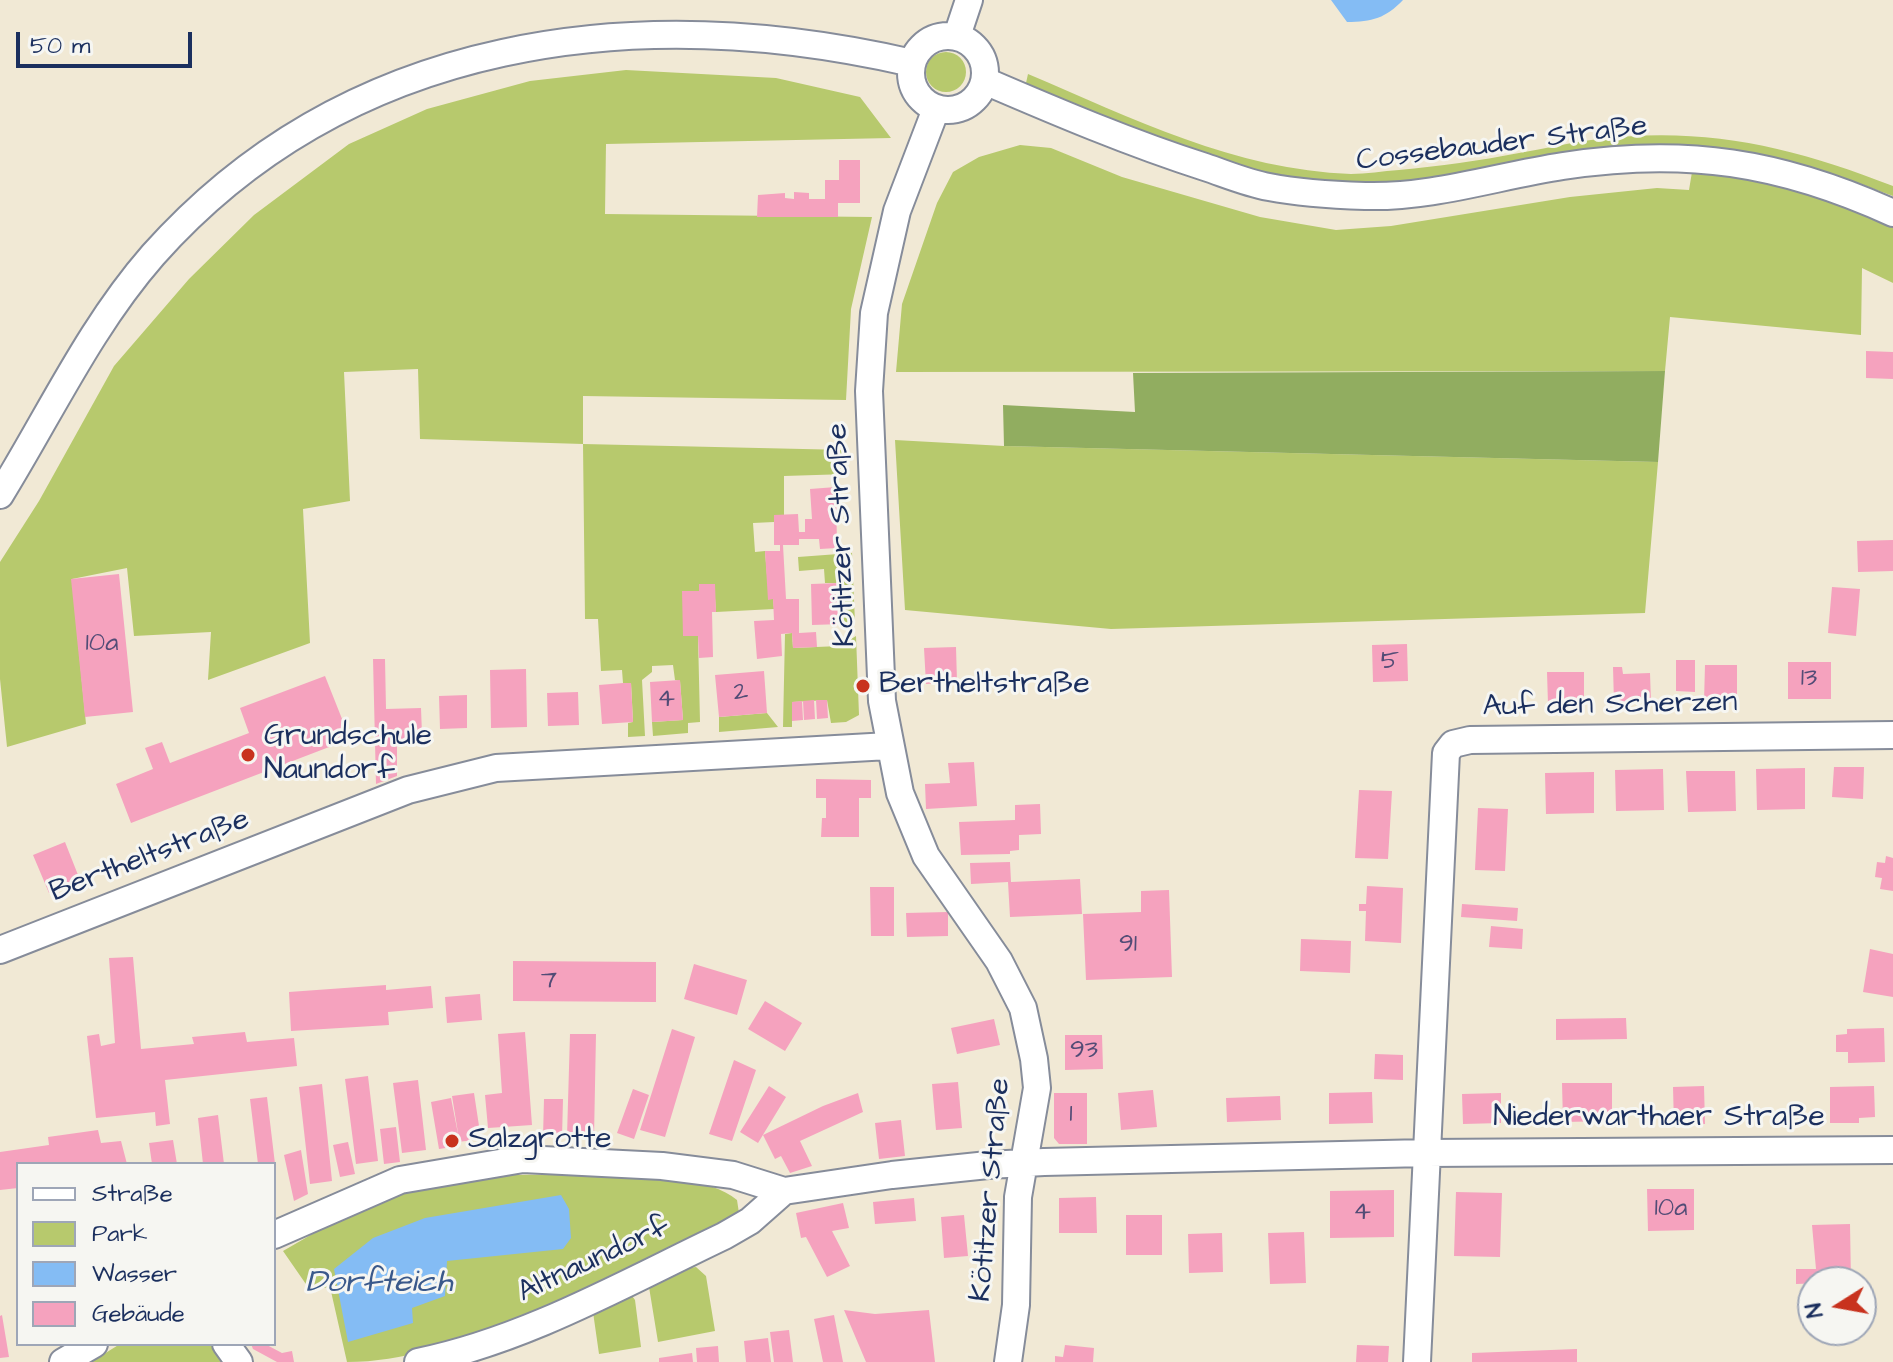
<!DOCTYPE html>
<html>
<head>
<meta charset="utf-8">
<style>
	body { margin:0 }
	#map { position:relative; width:1893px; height:1362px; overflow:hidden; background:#f1e9d5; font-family:"Architects Daughter",sans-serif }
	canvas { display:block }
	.legend { position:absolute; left:16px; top:1162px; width:260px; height:184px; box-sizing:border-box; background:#f6f6f2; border:2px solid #9ea6b7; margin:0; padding:10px 14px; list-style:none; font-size:24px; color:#1b2f5e }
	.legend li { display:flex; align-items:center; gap:16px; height:40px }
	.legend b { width:40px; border:2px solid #9ea6b7 }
	.north { position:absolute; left:1797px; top:1266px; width:80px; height:80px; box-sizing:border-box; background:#f6f6f2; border:2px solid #9ea6b7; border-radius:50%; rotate:259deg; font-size:22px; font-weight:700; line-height:32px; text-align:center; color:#1b2f5e }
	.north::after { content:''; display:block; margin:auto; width:28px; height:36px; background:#c8321e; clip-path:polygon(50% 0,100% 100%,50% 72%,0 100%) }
	.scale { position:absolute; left:16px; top:32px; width:176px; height:36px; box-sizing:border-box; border:4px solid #1b2f5e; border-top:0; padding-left:10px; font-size:24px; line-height:28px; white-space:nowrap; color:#1b2f5e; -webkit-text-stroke:6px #f6f6f2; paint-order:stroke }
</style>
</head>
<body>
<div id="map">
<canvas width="1893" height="1362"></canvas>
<ul class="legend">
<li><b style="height:10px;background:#fff"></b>Straße</li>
<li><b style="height:22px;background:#b7c96d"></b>Park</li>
<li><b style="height:22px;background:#84bcf4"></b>Wasser</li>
<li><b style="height:22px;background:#f5a2be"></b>Gebäude</li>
</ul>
<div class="north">N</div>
<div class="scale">50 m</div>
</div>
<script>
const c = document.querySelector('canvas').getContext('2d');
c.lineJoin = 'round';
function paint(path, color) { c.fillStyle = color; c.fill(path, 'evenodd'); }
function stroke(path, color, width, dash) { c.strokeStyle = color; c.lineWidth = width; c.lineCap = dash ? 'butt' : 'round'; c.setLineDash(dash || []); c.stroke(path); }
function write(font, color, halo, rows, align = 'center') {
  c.font = font + ' "Architects Daughter",sans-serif'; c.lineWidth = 6; c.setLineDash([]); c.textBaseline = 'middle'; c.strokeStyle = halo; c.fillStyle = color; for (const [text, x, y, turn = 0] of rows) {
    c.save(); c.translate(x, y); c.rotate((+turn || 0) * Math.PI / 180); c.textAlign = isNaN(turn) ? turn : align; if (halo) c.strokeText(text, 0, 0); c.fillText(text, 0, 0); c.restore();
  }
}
paint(new Path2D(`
	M926 72a20 20 0 1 1 40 0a20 20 0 1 1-40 0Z
	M626 70 776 78 860 97 891 138 606 144 605 214 872 217 851 309 846 400 583 396V444L847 450 848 474 784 476V515H774V522L753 523 755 552 765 551 769 599H773L774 609 716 612 714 584H700L699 591 683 592V636H698L700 722 688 723V733L653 736 652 722 683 720 680 681 675 680 673 665 652 666V672L642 680 645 736 628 737V723L633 722 631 683H623L622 670 601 671 598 619H585L583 444 420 439 418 369 344 372 350 501 303 509 310 643 208 680 211 632 134 636 127 568 72 579 86 724 7 747 0 679V562L39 501 114 366 189 279 254 215 349 144 427 109 530 81Z
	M1028 74C1132 118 1235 170 1351 174 1366 174 1383 171 1399 170 1440 166 1479 161 1519 153 1543 149 1567 143 1591 140 1701 125 1791 146 1893 186V196C1853 181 1814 166 1773 157 1715 144 1651 143 1592 149 1544 153 1497 170 1449 176 1419 181 1384 183 1353 182 1237 180 1130 129 1026 83Z
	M1020 145 1051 148 1122 177 1260 217 1336 230 1391 226 1570 197 1657 188 1689 190 1692 172C1767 177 1824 196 1893 227V283L1862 268 1861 335 1670 317 1665 371 896 372 902 304 937 203 953 172 979 157Z
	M895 440 1004 446 1658 462 1645 613 1111 629 905 610Z
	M852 553 855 623 842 624 840 583H825L824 569 799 571 798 557Z
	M792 633 793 648 840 646 856 636 859 715 846 722 831 723 827 700 792 702V727H783L785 634Z
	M767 713 778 727 719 732V717Z
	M512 1175C566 1175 696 1165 737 1200L739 1213C664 1256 587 1293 506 1323 454 1343 404 1362 347 1362L330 1287 310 1290 283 1251 366 1203 417 1188Z
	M696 1267 706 1276 715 1331 658 1342 649 1287 689 1268Z
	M630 1293 635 1300 641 1347 599 1354 593 1312Z
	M120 1344H216L227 1362H91Z`), '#b7c96d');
paint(new Path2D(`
	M1665 371 1658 462 1004 446 1003 405 1135 412 1133 373Z`), '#91ad60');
paint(new Path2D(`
	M1331 0H1403C1386 18 1372 22 1347 22Z
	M561 1195 569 1209 571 1238 563 1249 447 1261 445 1296 412 1308 413 1323 348 1342 334 1269 373 1238 425 1218Z`), '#84bcf4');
paint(new Path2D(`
	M839 160H860V203H838V217H757L758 195 785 193V198L794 199V192L809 193V199H825V180H839Z
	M1866 351 1893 352V379L1866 378Z
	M836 487 837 548 820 549 819 539H799V545H783L786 599H799V633L816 632 817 647 793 648 792 633 781 634 782 656 757 659 754 621 774 620 773 599 768 600 765 551H780V545H774V515L798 514 799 532H805V519H812L810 489Z
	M1893 540V571L1858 572 1857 541Z
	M119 574 133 712 85 717 71 579Z
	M840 583 842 624 812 625 811 584Z
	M699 584H715L716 612H712L713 657 699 658 698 636H683L682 591H699Z
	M1832 587 1860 589 1856 636 1828 633Z
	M1407 644 1408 681 1373 682 1372 645Z
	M956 647 957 682 926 684 924 648Z
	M373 659H385L386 709 421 708 422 734H412V740H397V776L376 784Z
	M1676 660H1695V692L1676 691Z
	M1788 662H1831V699H1788Z
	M1705 665H1737V702H1704Z
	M1613 667H1622L1623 674 1650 673 1651 702 1614 703Z
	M526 669 527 727 491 728 490 670Z
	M764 671 767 713 719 717 715 675Z
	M1547 672H1584V703L1548 704Z
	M325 676 350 739 131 823 116 784 153 769 145 748 162 742 170 763 249 733 240 708Z
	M680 680 683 720 652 722 650 682Z
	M623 683H631L633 722 602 724 599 685Z
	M578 692 579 725 548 726 547 693Z
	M467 695V728L440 729 439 696Z
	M814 700 815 719 804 720 803 701Z
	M816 700H827L828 718 817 719Z
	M802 701 803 720 792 721V702Z
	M974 762 977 806 926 809 925 784 950 783 948 763Z
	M1834 767H1864L1863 799 1832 797Z
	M1805 768V809L1757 810 1756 769Z
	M1663 769 1664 810 1616 811 1615 770Z
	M1686 771H1735L1736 811 1688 812Z
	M1594 772V813L1546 814 1545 773Z
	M816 779 871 780V798H859V837H821L822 818H826V798H816Z
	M1359 790 1392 791 1388 859 1355 858Z
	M1040 804 1041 834 1019 835V850L1010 851V854L961 855 959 822 1015 820V805Z
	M1478 808 1508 809 1505 871 1475 870Z
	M65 842 80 880 49 893 33 855Z
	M1886 856 1893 858V891L1880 889 1882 878 1875 877 1877 862 1885 863Z
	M1010 862 1011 882 1080 879 1082 914 1010 917 1008 882 971 884 970 863Z
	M1367 886 1403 888 1401 943 1365 941 1366 911H1359V904H1366Z
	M870 887H894V936H871Z
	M1169 890 1172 977 1086 980 1083 914 1141 912V891Z
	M1462 904 1518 908 1517 921 1461 917Z
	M948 912V936L907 937 906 913Z
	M1491 926 1523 929 1522 949 1489 947Z
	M1301 939 1351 941 1350 973 1300 971Z
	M1870 949 1893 954V997L1863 992Z
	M133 957 141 1049 194 1044 192 1037 245 1032 247 1042 294 1038 297 1066 165 1080 170 1124 156 1126 155 1112 96 1118 87 1036 99 1034 101 1046 115 1043 109 958Z
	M513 961 656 962V1002L513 1001Z
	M694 964 747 980 737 1015 684 999Z
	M386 985V990L431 986 433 1008 388 1012 389 1025 291 1031 289 992Z
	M480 994 482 1020 447 1023 445 997Z
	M765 1001 802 1023 785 1051 748 1029Z
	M1626 1018 1627 1039 1556 1040V1019Z
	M994 1019 1000 1045 957 1054 951 1028Z
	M1884 1028 1885 1062 1848 1063V1052H1836V1035L1847 1034V1029Z
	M672 1029 695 1037 665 1137 640 1130Z
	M525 1032 532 1125 488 1128 485 1095 502 1093 498 1034Z
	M570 1034H596L594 1137 567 1136Z
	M1065 1035H1102L1103 1069 1065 1070Z
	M1375 1054 1403 1055V1080L1374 1079Z
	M734 1060 756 1070 732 1141 709 1134Z
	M368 1076 378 1161 356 1164 345 1079Z
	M418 1080 426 1150 402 1153 393 1083Z
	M958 1082 962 1128 936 1130 932 1084Z
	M1562 1083H1612V1121L1563 1122Z
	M322 1084 332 1181 310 1184 299 1087Z
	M769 1086 786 1097 758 1143 740 1132Z
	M1704 1086 1705 1124 1674 1125 1673 1087Z
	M1874 1086 1875 1117 1859 1118V1123H1830V1087Z
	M633 1089 649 1095 634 1139 617 1133Z
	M1153 1090 1157 1127 1121 1130 1118 1093Z
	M1372 1092 1373 1123 1329 1124V1093Z
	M474 1093 481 1139 458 1142 459 1146 439 1149 431 1102 451 1098 459 1139 452 1096Z
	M858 1093 863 1112 800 1141 812 1166 790 1173 781 1156 775 1159 763 1135 823 1106Z
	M1054 1093H1087V1144H1059L1054 1138Z
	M1501 1093V1123L1463 1124 1462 1094Z
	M1280 1096 1281 1120 1227 1122 1226 1098Z
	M267 1097 275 1164H258L250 1099Z
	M544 1099H563L562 1138 543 1137Z
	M218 1115 224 1164H203L198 1118Z
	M901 1120 905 1156 879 1159 875 1123Z
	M396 1127 400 1162 384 1164 380 1129Z
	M98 1130 101 1143 121 1141 127 1164H18V1188L0 1190V1152L49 1145 48 1137Z
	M173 1140 177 1164H152L149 1143Z
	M348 1142 355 1174 340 1177 333 1145Z
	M301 1150 308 1194 294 1201 284 1155Z
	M1647 1189H1694V1230L1648 1231Z
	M1394 1190V1237L1330 1238V1191Z
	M1456 1192 1502 1193 1500 1257 1454 1256Z
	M1096 1197 1097 1233H1059V1198Z
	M914 1198 916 1221 875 1224 873 1202Z
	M843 1203 849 1228 832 1231 850 1266 827 1277 806 1237 801 1238 796 1213Z
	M964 1215 968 1256 944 1258 941 1217Z
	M1126 1215H1162V1255H1126Z
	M1850 1224 1851 1282 1796 1284V1269H1816L1812 1225Z
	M1304 1232 1306 1283 1270 1284 1268 1233Z
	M1222 1233 1223 1272 1189 1273 1188 1234Z
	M844 1310 875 1314 929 1310 935 1362H866Z
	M2 1315 9 1357 0 1358V1316Z
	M834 1315 843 1362H823L814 1319Z
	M789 1330 793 1362H774L770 1332Z
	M768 1338 771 1362H746L744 1341Z
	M251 1344H265L282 1353 292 1351 294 1362H277L253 1349Z
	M1065 1345 1094 1348 1093 1362H1055V1356L1063 1357Z
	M1357 1345 1389 1346 1388 1362H1356Z
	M718 1346 719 1362H697L696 1348Z
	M1577 1349V1362H1472V1353Z
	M692 1353 693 1362H659V1358Z`), '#f5a2be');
const minor = new Path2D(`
	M911 73a37 37 0 1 1 74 0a37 37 0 1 1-74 0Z
	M957 36 969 0
	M985 81C1057 112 1130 143 1205 167 1226 174 1247 183 1269 187 1300 193 1333 195 1365 196 1432 198 1497 176 1563 166 1685 147 1781 162 1893 213
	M936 109 897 211 874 313 869 391 882 701 900 793 926 856 999 961 1023 1008 1034 1059 1037 1088 1018 1197 1016 1305 1008 1362
	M0 495C50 414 90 327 153 255 349 35 637 0 912 63
	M0 950 408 790 496 768 889 746
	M274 1235 400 1180 523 1159 662 1166 733 1175 784 1191 892 1175 988 1165 1044 1162 1426 1153 1893 1150
	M226 1344 239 1362
	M63 1362 94 1344
	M418 1362C526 1340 625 1283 724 1236L750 1221 784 1191
	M1417 1362 1446 753 1453 744 1470 740 1893 735`);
stroke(minor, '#868c9a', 30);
stroke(minor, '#fff', 26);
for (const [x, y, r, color] of [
	[863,686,8,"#c8321e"],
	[248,755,8,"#c8321e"],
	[452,1141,8,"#c8321e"]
]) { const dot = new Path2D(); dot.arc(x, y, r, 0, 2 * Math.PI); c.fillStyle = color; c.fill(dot); stroke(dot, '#f6f6f2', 3); }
write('26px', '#524c76', null, [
	["10a",102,645],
	["5",1390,663],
	["13",1809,680],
	["2",741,694],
	["4",666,701],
	["91",1128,946],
	["7",549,982],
	["93",1084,1052],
	["1",1071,1116],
	["10a",1671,1210],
	["4",1362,1214]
]);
write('30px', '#1b2f5e', '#f6f6f2', [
	["Cossebauder Straße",1502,145,-7],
	["Kötitzer Straße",843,535,-92],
	["Auf den Scherzen",1610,706,-1],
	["Bertheltstraße",150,857,-21],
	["Niederwarthaer Straße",1659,1119],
	["Kötitzer Straße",992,1190,-85],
	["Altnaundorf",594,1261,-25]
]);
write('30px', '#1b2f5e', '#f6f6f2', [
	["Bertheltstraße",879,686],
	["Grundschule",264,738],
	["Naundorf",264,772],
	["Salzgrotte",468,1141]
], 'left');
write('italic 32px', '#3a598b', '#f6f6f2', [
	["Dorfteich",379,1284]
]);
</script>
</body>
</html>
